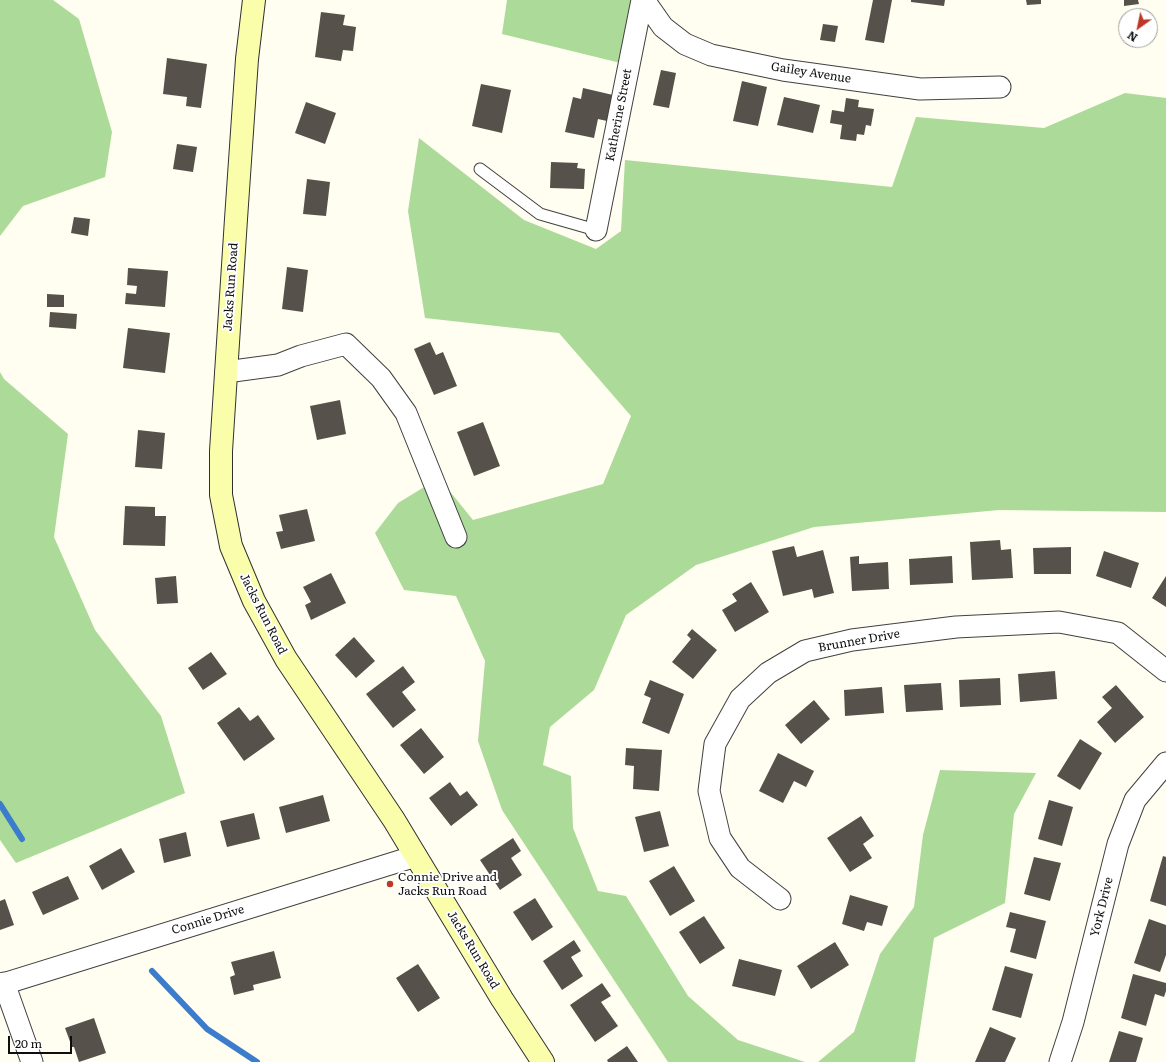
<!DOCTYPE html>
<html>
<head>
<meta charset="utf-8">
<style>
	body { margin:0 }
	#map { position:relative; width:1166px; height:1062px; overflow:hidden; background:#fffef0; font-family:Literata,serif }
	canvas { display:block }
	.north { position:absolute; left:1118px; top:8px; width:40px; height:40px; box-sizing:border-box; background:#fff; border:1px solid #9f9f9f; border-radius:50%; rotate:213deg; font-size:11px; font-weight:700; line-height:16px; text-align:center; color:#0e0e0e }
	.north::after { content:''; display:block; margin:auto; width:14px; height:18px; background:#be3727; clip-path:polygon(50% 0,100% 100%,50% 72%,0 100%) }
	.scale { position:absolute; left:8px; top:1036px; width:64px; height:18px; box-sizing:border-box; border:2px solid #0e0e0e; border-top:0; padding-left:5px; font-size:12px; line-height:14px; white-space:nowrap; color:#0e0e0e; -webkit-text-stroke:3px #fff; paint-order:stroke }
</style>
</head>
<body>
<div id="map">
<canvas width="1166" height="1062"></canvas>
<div class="north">N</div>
<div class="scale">20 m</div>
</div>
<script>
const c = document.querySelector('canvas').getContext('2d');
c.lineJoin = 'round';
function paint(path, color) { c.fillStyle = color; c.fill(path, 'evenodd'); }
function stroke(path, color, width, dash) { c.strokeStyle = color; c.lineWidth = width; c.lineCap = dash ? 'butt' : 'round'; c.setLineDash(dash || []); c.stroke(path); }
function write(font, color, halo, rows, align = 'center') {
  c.font = font + ' Literata,serif'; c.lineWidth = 4; c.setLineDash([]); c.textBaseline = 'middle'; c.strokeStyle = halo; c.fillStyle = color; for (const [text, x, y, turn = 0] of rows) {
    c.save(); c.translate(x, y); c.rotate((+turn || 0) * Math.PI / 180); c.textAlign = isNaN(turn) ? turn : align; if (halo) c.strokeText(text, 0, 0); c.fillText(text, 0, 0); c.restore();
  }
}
paint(new Path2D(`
	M0 0H53L79 19 112 132 105 177 23 206 0 236Z
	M507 0H634L633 66 502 34Z
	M1125 93 1166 98V512L999 510 814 527 696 565 626 615 594 690 550 727 543 765 571 776 573 828 598 891 626 896 688 996 738 1040 805 1062H668L502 810 478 741 485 661 456 596 404 590 375 533 398 503 439 478 473 520 603 484 631 416 559 333 425 318 408 211 419 138 524 220 596 249 621 231 625 160 892 187 916 117 1044 128Z
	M0 372 4 379 68 434 54 537 95 630 161 716 185 793 16 863 0 840Z
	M940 770 1036 773 1014 814 1005 903 934 938 915 1062H818L854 1032 880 954 914 907 923 835Z`), '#acda99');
stroke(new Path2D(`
	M0 804 22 839
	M152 971 207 1029 257 1062`), '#3c7ccc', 6);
paint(new Path2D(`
	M873 0H892L884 43 865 40Z
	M911 0H945L944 6 911 2Z
	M1026 0H1041V4L1027 5Z
	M1124 0H1138L1139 4 1124 6Z
	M321 12 345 15 343 25 356 27 353 51 343 50 341 61 315 57Z
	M823 24 838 26 835 42 820 40Z
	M167 58 207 64 201 108 186 106 187 97 163 94Z
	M661 70 676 73 669 108 653 105Z
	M742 81 767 87 758 126 733 121Z
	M481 84 511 90 502 133 472 126Z
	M583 88 613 95 607 121 598 119 594 138 565 132 573 97 581 99Z
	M784 97 820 105 813 133 777 125Z
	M846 98 859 100 858 107 874 109 871 126 866 125 864 135 857 134 856 141 840 139 842 125 830 123 832 110 844 112Z
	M306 102 336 113 325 144 295 133Z
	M177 144 197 147 193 172 173 169Z
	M551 162 578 163 577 168 585 169 584 189 550 188Z
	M307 179 330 182 326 216 303 214Z
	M74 217 90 219 88 236 71 233Z
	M287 267 308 270 303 312 282 309Z
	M128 268 168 271 165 307 125 304 126 293 136 294 137 286 127 285Z
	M47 294 64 295V307H47Z
	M50 312 77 314 76 329 49 327Z
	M128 328 170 333 165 373 123 368Z
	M430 342 436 355 443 352 457 386 434 395 414 349Z
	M340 400 346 434 317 440 310 406Z
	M483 422 500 466 474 476 457 432Z
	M138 430 165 433 162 469 135 467Z
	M125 506 155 507V516H166L165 546 123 545Z
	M307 509 315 541 281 549 276 532 283 531 279 515Z
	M1000 540 1001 550 1011 549 1013 578 972 580 970 542Z
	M794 546 797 557 823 550 834 593 814 598 812 589 783 596 772 551Z
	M1071 547V574H1034L1033 548Z
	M1104 551 1139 563 1131 588 1096 576Z
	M859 556V564L888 562 889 589 852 591 850 557Z
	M952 556 953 583 910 585 909 559Z
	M331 573 346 603 311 620 305 605 311 602 303 587Z
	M176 576 178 603 157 604 155 578Z
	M1166 576V607L1152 598Z
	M751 582 769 612 735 632 722 610 737 601 732 594Z
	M692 629 717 650 693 679 672 662 691 639 687 635Z
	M354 637 375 661 356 678 335 655Z
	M211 652 227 674 203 690 188 668Z
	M403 666 415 682 402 692 416 710 393 728 366 694Z
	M1055 671 1057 699 1020 702 1018 674Z
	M1000 678 1001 705 960 707 959 680Z
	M650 680 684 694 669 734 642 723 651 698 644 695Z
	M941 683 943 710 906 712 904 685Z
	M1116 685 1144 717 1115 743 1097 722 1112 708 1102 697Z
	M882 687 884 713 845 716 844 690Z
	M814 700 830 719 801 744 785 725Z
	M239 707 250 721 258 715 275 739 244 761 217 723Z
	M421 728 444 757 424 774 400 745Z
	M1080 739 1102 753 1080 790 1057 776Z
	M626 748 662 750 659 791 633 789 634 766 625 765Z
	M778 753 814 771 806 787 794 781 783 803 759 791Z
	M450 782 460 796 467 791 478 805 451 826 429 798Z
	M323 795 330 821 286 833 279 807Z
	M1049 800 1073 807 1062 846 1038 839Z
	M660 811 669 846 644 852 635 817Z
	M254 813 260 839 227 847 220 821Z
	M861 816 874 836 863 844 872 858 850 872 827 838Z
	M186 832 191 856 164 863 159 839Z
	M513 838 521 851 511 858 522 875 500 890 480 860Z
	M121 848 135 872 102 890 89 866Z
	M1163 856 1166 857V906L1150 901Z
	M1034 857 1061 863 1050 901 1024 894Z
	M674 866 695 901 670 916 649 881Z
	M68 876 79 899 43 915 32 892Z
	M850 895 888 906 882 926 867 922 864 931 842 924Z
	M535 898 553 927 532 941 513 912Z
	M5 899 14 925 0 930V901Z
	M1010 912 1046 921 1036 959 1010 952 1016 929 1006 927Z
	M704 916 725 948 700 964 679 932Z
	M1149 919 1166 925V955L1160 972 1134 963Z
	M574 940 581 951 571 957 583 976 562 990 543 961Z
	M835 942 849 965 811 989 797 966Z
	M274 951 281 978 253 985 254 990 234 995 230 977 235 975 231 962Z
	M739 959 782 970 775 996 732 986Z
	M418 964 440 998 418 1012 396 978Z
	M1005 966 1033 974 1021 1018 992 1010Z
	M1133 974 1166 983V991L1164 997 1155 994 1146 1026 1121 1018Z
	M602 983 611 996 601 1002 618 1026 595 1042 570 1005Z
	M94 1018 106 1053 79 1062 74 1047H72L65 1028Z
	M990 1027 1016 1038 1005 1062H975Z
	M1119 1031 1143 1038 1136 1062H1109Z
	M627 1046 638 1062H608L607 1060Z`), '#57514b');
const lane = new Path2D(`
	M480 169 540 214 596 230`);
const street = new Path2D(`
	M644 0 663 27 685 44 711 55 783 70 920 89 1000 87
	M596 230 642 0
	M226 372 278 365 301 356 346 344 381 378 406 413 456 537
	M780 899 740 868 720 838 709 791 715 744 740 699 768 673 805 651 852 640 956 627 1059 622 1118 633 1166 671
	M4 983 32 1062
	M0 985 416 856
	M1060 1062 1073 1022 1118 844 1135 800 1166 763`);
const secondary = new Path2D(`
	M254 0 247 59 236 219 221 451V495L231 546 254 601 286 659 394 820 502 999 543 1062`);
stroke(lane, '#414141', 13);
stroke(street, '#414141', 23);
stroke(secondary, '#303030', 24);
stroke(lane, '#fff', 11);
stroke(street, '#fff', 21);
stroke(secondary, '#fafeab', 22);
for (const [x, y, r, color] of [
	[390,884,4,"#be3727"]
]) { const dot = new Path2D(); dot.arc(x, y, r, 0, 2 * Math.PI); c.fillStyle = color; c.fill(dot); stroke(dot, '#fff', 1.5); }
write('12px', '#0e0e0e', '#fff', [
	["Gailey Avenue",811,73,9],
	["Katherine Street",619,115,-79],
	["Jacks Run Road",231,287,-86],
	["Jacks Run Road",263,614,63],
	["Brunner Drive",859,641,-10],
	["York Drive",1102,907,-76],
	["Connie Drive",208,920,-17],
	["Jacks Run Road",473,950,59]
]);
write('12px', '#0e0e0e', '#fff', [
	["Connie Drive and",398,877],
	["Jacks Run Road",398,891]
], 'left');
</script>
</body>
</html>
